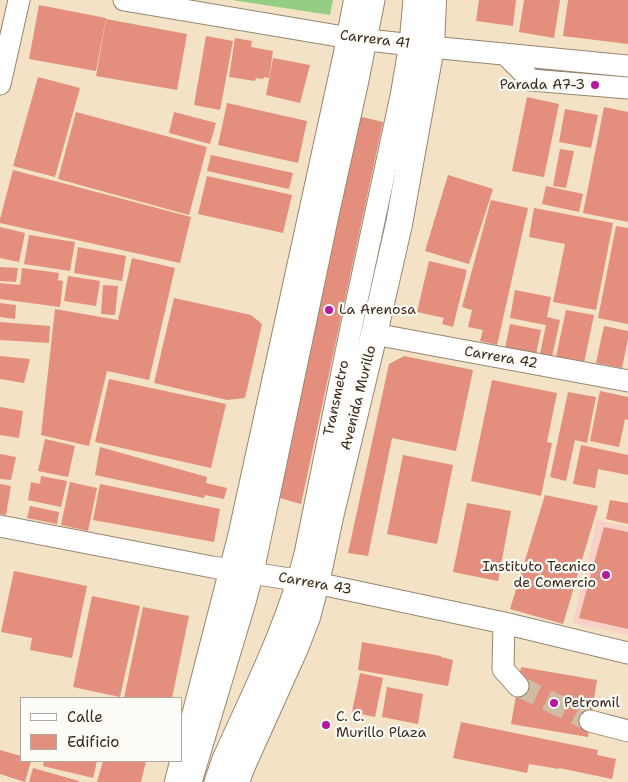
<!DOCTYPE html>
<html>
<head>
<meta charset="utf-8">
<style>
	body { margin:0 }
	#map { position:relative; width:628px; height:782px; overflow:hidden; background:#f3e2c5; font-family:"Shantell Sans",sans-serif }
	canvas { display:block }
	.legend { position:absolute; left:20px; top:697px; width:162px; height:65px; box-sizing:border-box; background:#fdfcf7; border:1px solid #afa8a0; margin:0; padding:6px 9px; list-style:none; font-size:15px; color:#3b2a1e }
	.legend li { display:flex; align-items:center; gap:10px; height:25px }
	.legend b { width:25px; border:1px solid #afa8a0 }
</style>
</head>
<body>
<div id="map">
<canvas width="628" height="782"></canvas>
<ul class="legend">
<li><b style="height:6px;background:#fff"></b>Calle</li>
<li><b style="height:14px;background:#e48e7d"></b>Edificio</li>
</ul>
</div>
<script>
const c = document.querySelector('canvas').getContext('2d');
c.lineJoin = 'round';
function paint(path, color) { c.fillStyle = color; c.fill(path, 'evenodd'); }
function stroke(path, color, width, dash) { c.strokeStyle = color; c.lineWidth = width; c.lineCap = dash ? 'butt' : 'round'; c.setLineDash(dash || []); c.stroke(path); }
function write(font, color, halo, rows, align = 'center') {
  c.font = font + ' "Shantell Sans",sans-serif'; c.lineWidth = 4.5; c.setLineDash([]); c.textBaseline = 'middle'; c.strokeStyle = halo; c.fillStyle = color; for (const [text, x, y, turn = 0] of rows) {
    c.save(); c.translate(x, y); c.rotate((+turn || 0) * Math.PI / 180); c.textAlign = isNaN(turn) ? turn : align; if (halo) c.strokeText(text, 0, 0); c.fillText(text, 0, 0); c.restore();
  }
}
paint(new Path2D(`
	M597 520 628 527V635L573 623Z`), '#f7d1c7');
paint(new Path2D(`
	M232 0H333L330 15Z`), '#93ce82');
paint(new Path2D(`
	M479 0H516L513 26 476 21Z
	M524 0H560L554 38 519 32Z
	M568 0H628V44L563 36Z
	M39 5 106 18 96 71 29 59Z
	M106 19 187 34 177 90 96 76Z
	M206 36 233 41 220 110 194 105Z
	M235 38 252 41 251 47 273 51 269 78 264 77 263 79 256 78 255 81 229 77Z
	M273 58 310 65 300 103 266 95Z
	M38 77 80 88 55 177 13 166Z
	M527 97 559 104 544 177 512 171Z
	M227 103 307 121 298 163 218 145Z
	M604 107 628 112V222L583 213Z
	M565 109 598 115 591 148 559 142Z
	M76 112 207 147 189 215 58 179Z
	M174 112 216 123 210 144 169 133Z
	M358 116 383 122 301 504 276 497Z
	M560 149 574 151 566 188 553 186Z
	M211 155 293 173 289 189 207 171Z
	M13 170 191 217 180 263 0 223V219Z
	M448 175 493 189 469 264 425 251Z
	M207 176 292 195 283 233 198 214Z
	M546 186 583 194 579 212 542 204Z
	M491 200 528 208 497 345 480 341 483 330 468 327 472 310 462 307Z
	M534 208 613 223 596 310 553 302 565 244 529 237Z
	M616 226 628 228V324L598 318Z
	M0 227 25 233 19 262 0 258Z
	M29 235 75 242 70 271 24 264Z
	M78 247 126 256 122 281 74 273Z
	M132 258 175 268 149 380 107 371 89 446 41 435 55 309 118 320Z
	M429 261 467 270 453 327 442 324 444 318 417 312Z
	M0 267 18 268 16 282 0 281Z
	M22 268 59 273 58 280 63 281 60 307 0 299V283L20 285Z
	M68 276 100 281 96 306 64 301Z
	M103 285 118 286 115 315 101 314Z
	M515 290 551 297 547 317 560 320 552 357 540 354 546 325 510 318Z
	M174 298 251 315 262 324 245 398 227 400 154 383Z
	M0 303 16 305 15 319 0 317Z
	M566 310 594 315 584 363 556 357Z
	M0 322 50 326 49 343 0 340Z
	M510 324 541 330 536 354 505 348Z
	M604 326 628 331V339L622 368 596 363Z
	M0 356 30 359 24 383 0 379Z
	M404 356 473 370 456 451 392 438 368 556 348 553 389 364Z
	M109 379 226 404 211 468 95 442Z
	M492 380 557 393 547 442 552 443 541 496 471 481Z
	M600 391 628 397V420L625 419 619 447 590 441Z
	M568 392 596 397 587 443 575 440 566 481 550 477Z
	M0 407 23 411 19 438 0 435Z
	M45 439 75 446 68 477 38 471Z
	M581 445 628 455V475L598 469 595 488 573 484Z
	M100 447 207 477 206 483 227 488 224 499 205 495 204 498 95 475Z
	M0 454 16 457 11 480 0 479Z
	M403 455 453 465 437 544 387 534Z
	M41 476 67 481 61 507 28 500 31 482 40 484Z
	M70 482 97 488 88 531 61 525Z
	M0 484 11 486 6 515 0 514Z
	M100 484 220 509 214 542 93 520Z
	M545 495 598 506 563 624 510 609Z
	M610 500 628 503V524L606 519Z
	M467 503 511 511 498 581 453 572Z
	M30 506 59 512 57 524 27 518Z
	M604 527 628 532V629L579 618Z
	M14 571 87 586 72 658 30 650 32 638 1 632Z
	M92 596 140 606 120 697 73 687Z
	M143 607 189 616 172 698H124Z
	M362 642 441 656V657L453 660 448 686 358 670Z
	M521 667 597 680 588 737 511 724Z
	M360 673 383 678 375 717 352 712Z
	M387 687 423 694 418 724 382 717Z
	M461 722 598 750 597 755 616 759 612 779 559 768V769L529 764 527 773 453 758Z
	M0 750 21 756V761H31L25 782 0 774Z
	M44 761H97L93 778 43 766Z
	M103 761H146L141 782H97Z
	M33 768 79 781V782H29Z`), '#e48e7d');
stroke(new Path2D(`
	M518 686 590 721`), '#cebda4', 21, [21, 11]);
const minor = new Path2D(`
	M124 0 350 38 431 47 628 66
	M505 54 531 80 628 88
	M0 84 19 0
	M374 334 628 381
	M0 526 212 567 316 583 504 623 628 653
	M504 623 503 669 518 686
	M590 721 628 731
	M191 782 245 602 253 572 328 215 357 85 374 0
	M215 782 223 759C253 692 287 626 305 554L351 328 401 96 410 44 414 0`);
const major = new Path2D(`
	M178 782 241 537 347 53 357 0
	M236 782 241 768 295 648 307 617 316 583 330 517 374 334 399 224 431 47 433 0`);
stroke(minor, '#978672', 23);
stroke(major, '#978672', 28);
stroke(minor, '#fff', 21);
stroke(major, '#fff', 26);
for (const [x, y, r, color] of [
	[595,85,5,"#b5179e"],
	[329,310,5,"#b5179e"],
	[606,575,5,"#b5179e"],
	[554,703,5,"#b5179e"],
	[326,725,5,"#b5179e"]
]) { const dot = new Path2D(); dot.arc(x, y, r, 0, 2 * Math.PI); c.fillStyle = color; c.fill(dot); stroke(dot, '#fdfcf7', 2); }
write('14px', '#3b2a1e', '#fdfcf7', [
	["Carrera 41",375,40,7],
	["Carrera 42",501,358,10],
	["Transmetro",337,398,-78],
	["Avenida Murillo",359,398,-76],
	["Carrera 43",315,584,10]
]);
write('14px', '#3b2a1e', '#fdfcf7', [
	["Parada A7-3",585,85,"right"],
	["La Arenosa",339,310],
	["Instituto Tecnico",596,567,"right"],
	["de Comercio",596,583,"right"],
	["Petromil",564,703],
	["C. C.",336,717],
	["Murillo Plaza",336,733]
], 'left');
</script>
</body>
</html>
